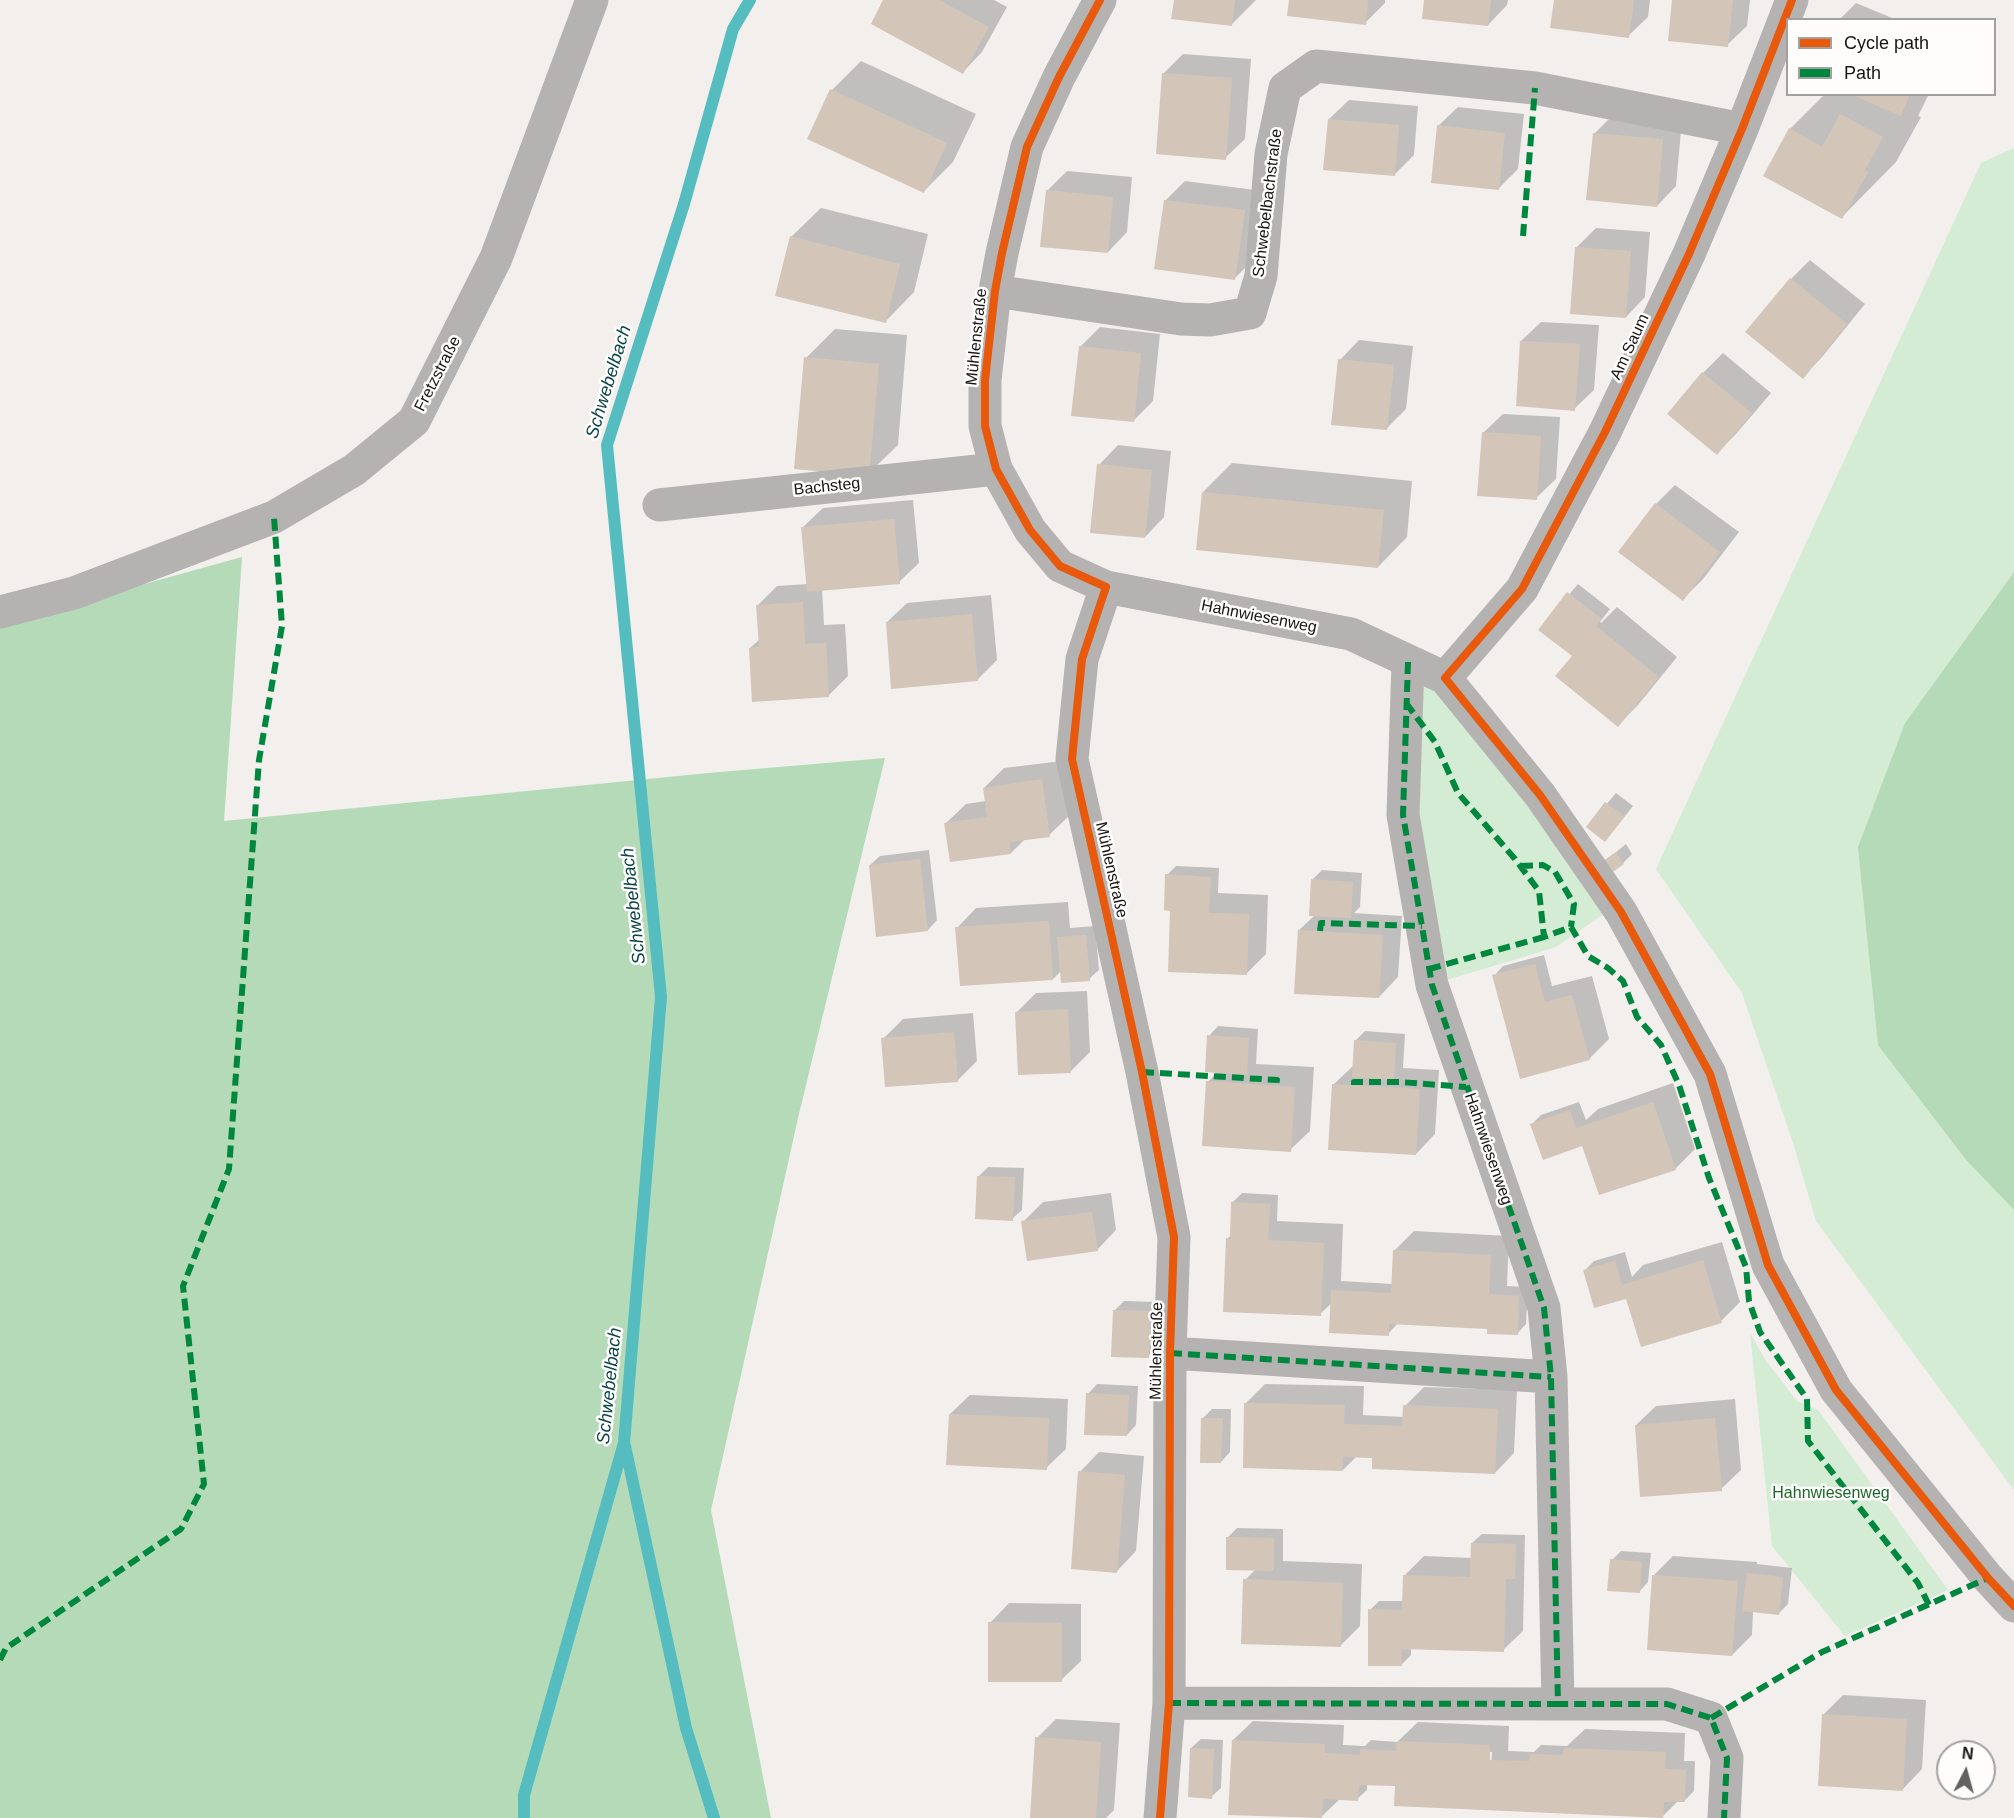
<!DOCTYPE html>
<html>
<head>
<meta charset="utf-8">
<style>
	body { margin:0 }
	#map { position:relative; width:2014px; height:1818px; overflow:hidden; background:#f2efed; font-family:Arial,sans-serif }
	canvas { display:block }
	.legend { position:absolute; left:1786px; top:18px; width:210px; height:78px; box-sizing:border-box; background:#fefdfc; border:2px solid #a2a19f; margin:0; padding:8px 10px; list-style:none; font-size:18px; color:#181614 }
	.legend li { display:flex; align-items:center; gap:12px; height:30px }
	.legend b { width:30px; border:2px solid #a2a19f }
	.north { position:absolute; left:1936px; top:1740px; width:60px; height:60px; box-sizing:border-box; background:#fefdfc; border:2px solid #a2a19f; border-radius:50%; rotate:6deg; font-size:16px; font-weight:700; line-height:24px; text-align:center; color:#181614 }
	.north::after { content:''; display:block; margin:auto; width:21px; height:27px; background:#646260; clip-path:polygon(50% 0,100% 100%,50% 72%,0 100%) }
</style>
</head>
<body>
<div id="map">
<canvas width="2014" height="1818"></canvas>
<ul class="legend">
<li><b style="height:8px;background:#e8590c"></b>Cycle path</li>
<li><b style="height:8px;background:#00873e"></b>Path</li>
</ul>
<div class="north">N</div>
</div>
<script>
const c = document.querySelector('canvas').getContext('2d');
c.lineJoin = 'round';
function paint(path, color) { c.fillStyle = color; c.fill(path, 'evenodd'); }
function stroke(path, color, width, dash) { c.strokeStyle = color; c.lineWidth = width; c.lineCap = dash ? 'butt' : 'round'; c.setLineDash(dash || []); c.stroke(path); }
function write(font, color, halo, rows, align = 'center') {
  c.font = font + ' Arial,sans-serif'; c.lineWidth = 5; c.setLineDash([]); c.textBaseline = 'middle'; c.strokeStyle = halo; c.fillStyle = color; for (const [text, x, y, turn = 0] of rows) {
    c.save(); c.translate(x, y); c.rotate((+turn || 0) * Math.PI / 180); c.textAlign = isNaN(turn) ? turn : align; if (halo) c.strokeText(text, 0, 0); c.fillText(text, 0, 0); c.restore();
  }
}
paint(new Path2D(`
	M2014 148V572L1905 723 1967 1161 2014 1210V1490L1816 1221 1794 1146 1742 993 1656 869 1981 163Z
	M1412 671 1441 685 1605 913 1556 947 1437 983 1408 813Z
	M1750 1333 1766 1361 1797 1401 1818 1410 1948 1590 1845 1636 1772 1546Z`), '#d4ebd4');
paint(new Path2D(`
	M242 557 224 821 708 773 885 758 798 1118 711 1510 771 1818H0V624Z
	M2014 572V1210L1967 1161 1878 1045 1858 847 1905 723Z`), '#b5dab8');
paint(new Path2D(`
	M885 0H994L1007 7 982 52 963 72Z
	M1175 0H1256L1231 25Z
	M1291 0H1385V3L1365 23Z
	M1426 0H1508L1507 5 1488 25Z
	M1556 0H1650L1648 17 1628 36Z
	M1673 0H1750L1747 26 1727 45Z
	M1856 3 1897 20H1839Z
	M1183 54 1251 59 1245 139 1225 158 1163 74Z
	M861 61 976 114 953 162 924 191 832 90Z
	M1825 94H1929L1918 116 1921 117 1896 162 1842 217 1790 129Z
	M1349 100 1418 106 1414 155 1394 175 1329 119Z
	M1458 107 1524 114 1518 169 1499 188 1438 126Z
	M1614 114 1682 120 1676 186 1657 206 1594 134Z
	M1067 171 1132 177 1127 232 1108 252 1047 191Z
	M1185 181 1263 191 1254 259 1235 278 1165 201Z
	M821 208 928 234 914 292 885 322 791 237Z
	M1596 228 1650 232 1645 297 1626 317 1576 248Z
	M1810 260 1865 304 1822 357 1803 377 1791 279Z
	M1541 322 1599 325 1594 390 1574 409 1521 341Z
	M1100 327 1160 334 1153 401 1133 421 1080 347Z
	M835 329 907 335 898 445 868 474 806 358Z
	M1359 340 1413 346 1406 409 1386 429 1340 360Z
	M1723 353 1771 393 1736 434 1717 453 1669 414 1703 373Z
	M1503 414 1560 417 1556 479 1536 498 1483 433Z
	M1118 445 1171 451 1164 517 1145 537 1099 465Z
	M1232 463 1412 481 1407 537 1378 567 1203 492Z
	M1675 485 1739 532 1703 579 1683 599 1656 504Z
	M913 500 919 563 899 582 822 589 824 625 845 624 848 676 828 696 750 648 760 639 757 606 777 586 808 584 803 527 823 508Z
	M1578 584 1610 609 1600 622 1601 623 1617 607 1677 657 1638 705 1618 725 1574 656 1540 629Z
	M991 595 997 660 977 680 887 622 907 603Z
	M1062 761 1069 816 1049 835 1025 839 1011 853 946 823 966 804 986 801 984 788 1004 768Z
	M1616 793 1633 806 1614 830 1588 826Z
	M1626 844 1632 854 1623 863 1605 861Z
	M929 850 937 920 928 930 870 865 880 856Z
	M1176 866 1219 868 1218 893 1268 895 1266 954 1247 973 1172 912 1167 875Z
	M1322 870 1362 873 1360 907 1354 913 1402 916 1398 977 1379 997 1299 930 1315 915 1313 879Z
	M1068 902 1070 928 1095 926 1099 970 1089 979 1062 970 1053 979 957 928 976 908Z
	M1544 955 1552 986 1592 976 1609 1039 1589 1059 1494 976 1503 966Z
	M1087 991 1090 1052 1071 1071 1017 1012 1036 993Z
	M973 1013 977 1061 957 1081 883 1039 903 1019Z
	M1218 1026 1258 1029 1256 1064 1314 1067 1310 1131 1290 1150 1208 1082 1218 1071 1209 1036Z
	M1365 1031 1405 1034 1403 1068 1439 1070 1435 1134 1416 1154 1333 1085 1353 1066 1355 1041Z
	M1673 1083 1695 1149 1675 1169 1583 1143 1531 1125 1541 1115 1579 1102 1586 1120 1598 1109Z
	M988 1167 1024 1168 1022 1210 1012 1219 978 1177Z
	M1111 1193 1116 1230 1097 1250 1023 1222 1043 1202Z
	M1242 1193 1278 1195 1277 1221 1343 1224 1341 1281 1393 1284 1394 1251 1414 1231 1509 1236 1507 1286 1528 1287 1526 1324 1517 1334 1489 1326 1398 1323 1388 1334 1332 1303 1320 1314 1227 1239 1231 1235 1232 1203Z
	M1722 1242 1740 1302 1721 1321 1627 1296 1585 1270 1594 1261 1625 1252 1632 1277 1643 1265Z
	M1124 1301 1159 1302 1158 1347 1148 1356 1114 1311Z
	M1097 1384 1138 1386 1136 1425 1127 1435 1088 1394Z
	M1265 1384 1364 1386 1363 1415 1404 1417 1405 1406 1424 1387 1517 1390 1514 1453 1495 1473 1357 1456 1343 1470 1246 1403Z
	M970 1395 1068 1399 1066 1449 1046 1468 950 1414Z
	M1735 1399 1741 1470 1721 1489 1636 1425 1656 1406Z
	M1212 1409H1231L1230 1452 1221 1462 1203 1418Z
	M1099 1452 1144 1456 1136 1551 1117 1571 1080 1472Z
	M1237 1528 1283 1529V1561L1362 1564 1360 1626 1340 1646 1245 1580 1256 1569 1228 1537Z
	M1482 1534 1525 1535 1523 1631 1503 1650 1411 1648V1655L1402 1664 1370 1610 1379 1601H1404V1576L1424 1556 1472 1558V1543Z
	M1621 1551 1651 1553 1648 1582 1639 1592 1612 1560Z
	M1673 1556 1757 1562V1564L1792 1568 1788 1604 1778 1614 1753 1611 1752 1635 1732 1655 1653 1576Z
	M1009 1603 1081 1604V1661L1061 1680 990 1623Z
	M1843 1695 1926 1700 1922 1769 1903 1789 1824 1714Z
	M1056 1719 1120 1723 1114 1810 1106 1818H1031L1037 1738Z
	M1253 1721 1344 1725 1343 1745 1365 1746 1371 1740 1397 1742 1418 1722 1509 1726 1508 1751 1534 1752 1541 1745 1567 1746 1585 1729 1685 1733 1684 1761H1695L1694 1791 1684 1801H1678L1663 1816 1396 1785 1367 1783V1790L1357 1799H1340L1321 1817 1233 1740ZM1489 1752H1492L1490 1791Z
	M1201 1739 1223 1740 1221 1788 1211 1797 1191 1748Z`), '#0003');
stroke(new Path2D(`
	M625 1446 686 1728 714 1818
	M524 1818V1795L624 1443 661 997 607 445 684 204 733 29 750 0`), '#55bdc0', 12);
paint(new Path2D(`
	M883 0H939L989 27 963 74 871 24Z
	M1174 0H1235L1232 26 1171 19Z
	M1289 0H1368L1366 25 1287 16Z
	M1424 0H1491L1488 26 1422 19Z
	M1554 0H1634L1629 38 1550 28Z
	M1672 0H1733L1728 47 1668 41Z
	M1162 73 1232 78 1226 160 1156 154Z
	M830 89 947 143 924 193 807 139Z
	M1850 94H1910L1901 116Z
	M1840 114 1883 137 1865 170 1868 172 1842 219 1763 176 1789 128 1822 147Z
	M1328 119 1399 125 1395 176 1323 170Z
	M1437 125 1505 133 1499 190 1431 183Z
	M1593 133 1663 139 1657 207 1586 200Z
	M1046 190 1113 197 1108 253 1040 247Z
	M1164 200 1245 210 1235 280 1154 269Z
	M790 236 900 264 886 323 775 296Z
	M1575 247 1631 251 1626 318 1570 314Z
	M1790 278 1847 324 1803 379 1745 332Z
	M1520 341 1580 344 1575 411 1516 406Z
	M1079 346 1141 353 1134 422 1071 416Z
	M804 357 879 364 869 476 794 469Z
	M1338 359 1394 365 1387 430 1331 425Z
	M1702 372 1752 413 1717 455 1667 414Z
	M1482 432 1541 436 1537 500 1477 496Z
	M1097 464 1152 470 1145 538 1090 533Z
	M1202 492 1384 510 1378 568 1196 550Z
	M1655 503 1720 552 1683 601 1618 552Z
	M894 519 900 584 807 592 801 527Z
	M1567 592 1602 619 1596 626 1659 677 1618 727 1555 676 1572 656 1538 630Z
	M803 602 805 644 826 643 829 697 752 702 749 648 759 647 756 605Z
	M972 614 978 681 891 689 886 622Z
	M1042 779 1050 837 1010 842 1011 854 950 862 944 823 987 817 983 788Z
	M1605 802 1625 816 1605 842 1586 827Z
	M1616 852 1624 864 1611 873 1603 861Z
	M920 859 928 931 876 937 869 865Z
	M1165 874 1211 877 1209 913 1249 914 1247 975 1168 972 1170 911 1164 910Z
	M1311 879 1353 882 1351 918 1309 916Z
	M1049 921 1053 980 960 986 955 927Z
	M1298 930 1383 935 1379 998 1294 994Z
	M1086 935 1090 981 1061 983 1057 937Z
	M1535 964 1545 1002 1572 995 1590 1060 1520 1079 1492 975Z
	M1068 1009 1071 1073 1018 1075 1015 1012Z
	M954 1032 958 1082 885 1087 881 1038Z
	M1207 1035 1249 1038 1247 1075 1205 1072Z
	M1354 1040 1396 1043 1394 1080 1352 1077Z
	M1206 1081 1295 1087 1291 1152 1202 1146Z
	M1332 1084 1420 1089 1416 1155 1328 1150Z
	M1653 1102 1676 1170 1599 1195 1582 1146 1543 1160 1530 1124 1570 1110 1576 1128Z
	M977 1176 1015 1177 1013 1221 975 1219Z
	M1231 1202 1270 1204 1268 1240 1324 1243 1321 1316 1223 1312 1226 1238 1230 1239Z
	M1092 1212 1098 1251 1027 1261 1021 1221Z
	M1393 1250 1491 1255 1489 1294 1519 1296 1518 1335 1487 1334V1329L1389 1324V1336L1329 1333 1331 1290 1391 1293Z
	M1703 1260 1722 1323 1641 1347 1626 1299 1594 1308 1583 1270 1615 1261 1622 1285Z
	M1113 1310 1150 1311 1149 1358 1111 1357Z
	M1086 1393 1129 1395 1127 1436 1084 1435Z
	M1244 1403 1345 1405 1344 1424 1402 1426 1403 1405 1498 1409 1495 1474 1372 1469V1458L1343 1457V1471L1243 1468Z
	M949 1414 1049 1418 1047 1470 946 1465Z
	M1201 1418H1223L1221 1463H1200Z
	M1715 1418 1722 1491 1640 1497 1635 1425Z
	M1078 1471 1125 1475 1117 1573 1071 1569Z
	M1226 1537 1274 1538V1571L1226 1570Z
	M1471 1543 1516 1544 1515 1579H1506L1504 1652 1402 1649V1666H1368V1609L1402 1610 1403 1575 1470 1577Z
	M1610 1559 1642 1562 1640 1593 1607 1591Z
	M1747 1573 1783 1577 1779 1615 1742 1611Z
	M1652 1575 1738 1581 1732 1656 1647 1650Z
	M1243 1579 1343 1583 1341 1647 1241 1644Z
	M988 1622 1062 1623V1682H988Z
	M1822 1714 1907 1719 1903 1791 1818 1786Z
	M1035 1737 1101 1742 1096 1818H1030Z
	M1232 1740 1325 1744V1753L1360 1755V1749L1396 1751 1397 1741 1490 1745V1760L1529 1761 1530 1754 1563 1755 1564 1748 1666 1752 1665 1769 1686 1770 1685 1802H1664L1663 1818 1394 1806 1395 1786 1359 1785 1358 1801 1323 1799 1322 1818 1228 1815Z
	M1190 1748 1214 1749 1212 1799 1188 1797Z`), '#d3c5b8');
stroke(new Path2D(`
	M1100 0 1059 77 1027 147 1002 253 995 291 985 380V426L996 469 1030 530 1060 566 1106 587 1082 659 1072 759 1142 1072 1174 1237 1170 1353 1169 1703 1160 1818
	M995 291 1181 319 1210 320 1250 313 1261 276 1271 154 1285 88 1316 66 1535 88 1742 129
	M659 505 996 469
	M1106 587 1351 634 1445 678 1540 795 1621 912 1710 1074 1768 1265 1836 1390 1988 1578 2014 1606
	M0 612 74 593 274 517 354 470 414 421 496 258 592 0
	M1408 662 1403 815 1432 985 1544 1308 1551 1377 1558 1704H1667L1711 1718 1727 1758 1724 1818
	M1445 678 1522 589 1605 432 1689 254 1742 129 1792 0
	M1170 1353 1551 1377
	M1169 1703 1558 1704`), '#b4b3b2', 33);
stroke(new Path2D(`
	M1523 236 1535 88
	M1408 662 1403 815 1432 985 1544 1308 1551 1377 1558 1704H1667L1711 1718 1727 1758 1724 1818
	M1406 703 1435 742 1458 793 1515 859 1539 891 1544 937 1571 927 1588 956 1608 968 1623 981 1637 1017 1661 1045 1679 1085 1709 1178 1746 1267 1749 1301 1760 1332 1807 1399 1808 1441 1918 1583 1929 1605
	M1521 866 1543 865 1555 872 1574 904 1571 927
	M1320 931 1321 923 1422 926
	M1429 969 1544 937
	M1142 1072 1277 1080 1276 1085
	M1354 1085V1082H1400L1466 1087
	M1170 1353 1551 1377
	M0 1660 6 1648 181 1529 204 1484 183 1286 229 1169 259 760 282 626 274 517
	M1169 1703 1558 1704
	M1711 1718 1822 1652 1988 1578`), '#00873e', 6, [12, 6]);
stroke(new Path2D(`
	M1100 0 1059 77 1027 147 1002 253 995 291 985 380V426L996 469 1030 530 1060 566 1106 587 1082 659 1072 759 1142 1072 1174 1237 1170 1353 1169 1703 1160 1818
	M1792 0 1742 129 1689 254 1605 432 1522 589 1445 678 1540 795 1621 912 1710 1074 1768 1265 1836 1390 1988 1578 2014 1606`), '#e8590c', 8);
write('16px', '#181614', '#fefdfc', [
	["Schwebelbachstraße",1268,203,-83],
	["Mühlenstraße",977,337,-84],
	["Am Saum",1630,347,-65],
	["Fretzstraße",438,374,-63],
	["Bachsteg",827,487,-6],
	["Hahnwiesenweg",1259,617,11],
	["Mühlenstraße",1111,870,77],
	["Hahnwiesenweg",1488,1149,71],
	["Mühlenstraße",1157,1351,-89]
]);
write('16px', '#1d662f', '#fefdfc', [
	["Hahnwiesenweg",1831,1494]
]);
write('italic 18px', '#0a4547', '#fefdfc', [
	["Schwebelbach",609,382,-73],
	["Schwebelbach",634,906,-96],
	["Schwebelbach",610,1386,-84]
]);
</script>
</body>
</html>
